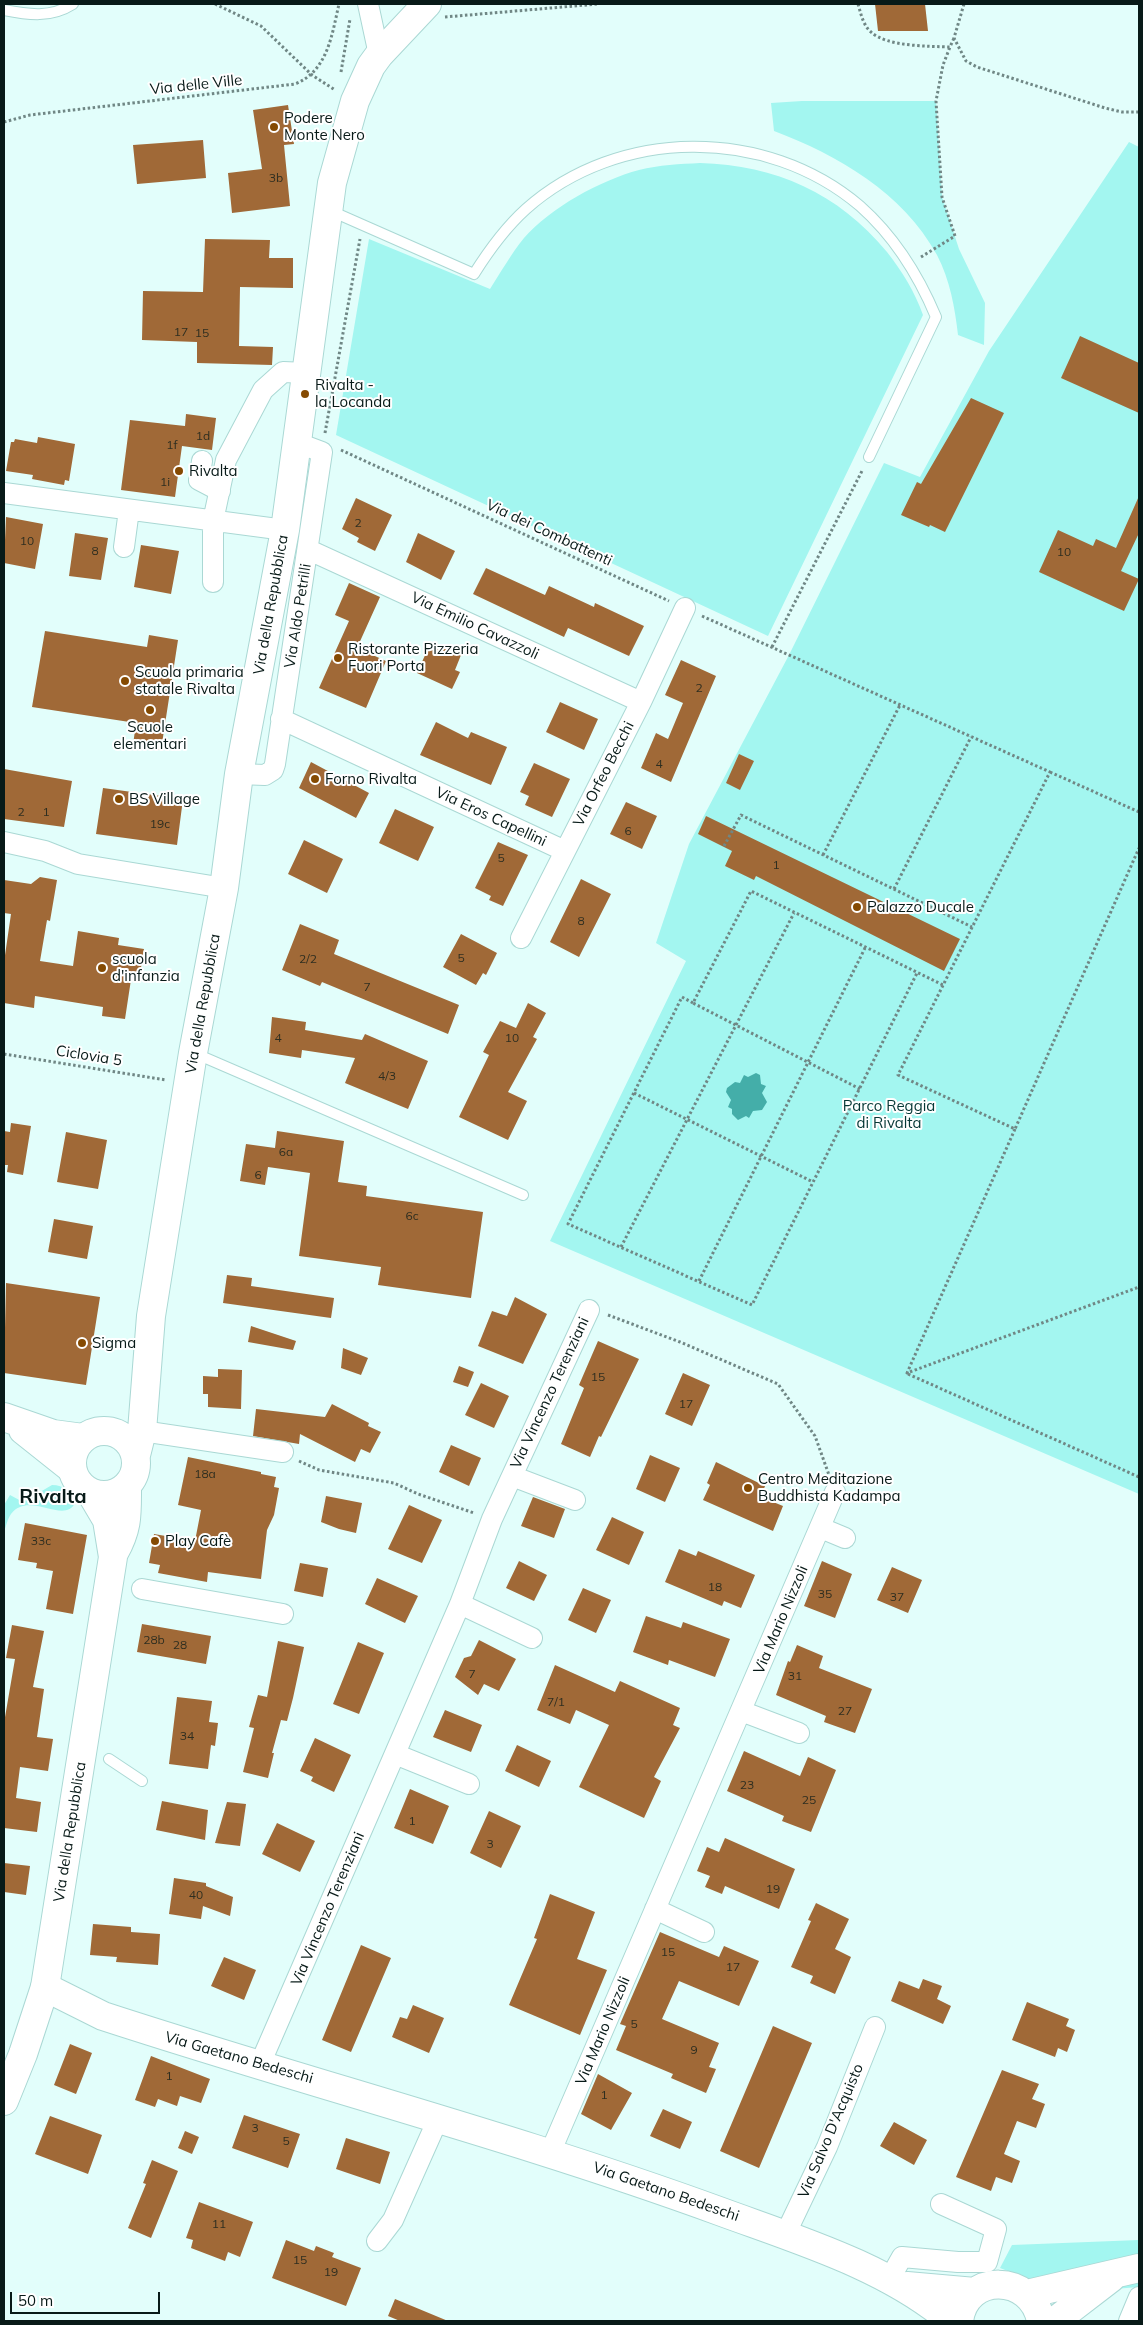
<!DOCTYPE html>
<html>
<head>
<meta charset="utf-8">
<style>
	body { margin:0 }
	#map { position:relative; width:1143px; height:2325px; overflow:hidden; background:#e2fefb; font-family:Mulish,sans-serif }
	canvas { display:block }
	.frame { position:absolute; inset:0; border:5px solid #081a18; pointer-events:none }
	.scale { position:absolute; left:10px; top:2292px; width:150px; height:22px; box-sizing:border-box; border:2px solid #081a18; border-top:0; padding-left:6px; font-size:15px; line-height:18px; white-space:nowrap; color:#081a18; -webkit-text-stroke:4px #fff; paint-order:stroke }
</style>
</head>
<body>
<div id="map">
<canvas width="1143" height="2325"></canvas>
<div class="frame"></div>
<div class="scale">50 m</div>
</div>
<script>
const c = document.querySelector('canvas').getContext('2d');
c.lineJoin = 'round';
function paint(path, color) { c.fillStyle = color; c.fill(path, 'evenodd'); }
function stroke(path, color, width, dash) { c.strokeStyle = color; c.lineWidth = width; c.lineCap = dash ? 'butt' : 'round'; c.setLineDash(dash || []); c.stroke(path); }
function write(font, color, halo, rows, align = 'center') {
  c.font = font + ' Mulish,sans-serif'; c.lineWidth = 4; c.setLineDash([]); c.textBaseline = 'middle'; c.strokeStyle = halo; c.fillStyle = color; for (const [text, x, y, turn = 0] of rows) {
    c.save(); c.translate(x, y); c.rotate((+turn || 0) * Math.PI / 180); c.textAlign = isNaN(turn) ? turn : align; if (halo) c.strokeText(text, 0, 0); c.fillText(text, 0, 0); c.restore();
  }
}
paint(new Path2D(`
	M802 101H936L942 197 959 249 985 303 984 345 958 335C955 308 950 280 937 255 903 193 838 155 774 131L771 103Z
	M1129 142 1139 147V1494L550 1241 686 961 656 943 689 844 789 655 884 463 920 477 989 351Z
	M700 163C776 165 838 193 887 252 902 271 915 292 923 315L768 636 336 435 369 239 490 289C501 272 511 254 524 238 550 208 601 180 639 170 659 165 680 164 700 163Z
	M52 1485C64 1485 71 1492 75 1503 64 1525 29 1490 11 1514 8 1518 6 1526 4 1532V1505L10 1495 23 1502Z
	M1139 2240V2287L1064 2293 1000 2268 1012 2245Z`), '#a3f6f0');
paint(new Path2D(`
	M756 1073 760 1075 761 1084 766 1086 762 1093 767 1102 762 1110 753 1111 749 1118 746 1116 738 1120 732 1114V1109L728 1107 731 1100 726 1092 727 1088 735 1082 740 1083 744 1075 748 1077Z`), '#44aea9');
paint(new Path2D(`
	M875 4H925L928 31H878Z
	M288 105 294 144 284 145 290 206 232 213 228 173 262 169 253 110Z
	M203 140 206 178 137 184 133 145Z
	M205 239 270 240 269 258H293V288L240 287 239 346 273 347 272 365 197 363V342L142 340 143 291 203 292Z
	M1080 336 1139 363V413L1061 378Z
	M971 398 1004 413 945 532 930 525 929 527 901 515 917 482 921 484Z
	M186 414 216 418 212 450 182 446 175 497 121 490 130 420 185 426Z
	M38 437 75 444 69 481 65 480 64 485 32 479 33 475 6 471 11 442H14L15 439 37 443Z
	M1139 496V533L1121 571 1139 579 1124 611 1039 572 1058 530 1093 546 1096 539 1116 548Z
	M356 498 392 515 375 551 357 542 359 538 342 529Z
	M6 517 43 524 35 569 4 563Z
	M75 533 108 538 101 580 69 576Z
	M418 533 455 551 441 580 406 562Z
	M141 545 179 551 171 594 134 587Z
	M486 568 545 595 549 586 594 607 595 603 644 626 629 656 568 628 564 637 473 594Z
	M349 583 380 597 357 648 386 661 366 708 319 688 349 621 335 615Z
	M45 631 147 647 149 635 178 640 161 750 133 745 136 723 32 707Z
	M431 642 461 655 455 670 460 672 452 689 417 673Z
	M681 660 716 676 671 782 641 768 656 733 668 739 683 703 665 695Z
	M560 702 598 719 584 750 546 732Z
	M436 722 468 738 471 732 507 747 491 785 420 755Z
	M739 754 754 761 740 790 726 783Z
	M311 762 369 793 356 818 299 788Z
	M534 763 570 779 552 817 525 805 529 796 520 792Z
	M4 769 72 781 64 827 4 819Z
	M103 788 183 799 177 845 96 834Z
	M626 802 657 816 642 849 610 834Z
	M395 809 434 827 418 861 379 843Z
	M706 816 960 939 944 971 756 876 754 880 725 866 732 851 698 834Z
	M304 840 343 859 327 893 288 874Z
	M498 842 528 855 503 906 489 900 491 896 475 888Z
	M40 877 57 880 50 921 47 920 40 961 73 966 78 931 119 938 118 945 144 949 140 974 132 973 125 1019 102 1016 103 1007 35 996 34 1008 4 1003V962L11 914 4 913V880L31 884Z
	M581 879 611 894 579 957 550 942Z
	M300 924 339 940 334 954 459 1005 448 1034 322 982 320 986 282 970Z
	M461 934 497 953 486 975 483 973 476 985 443 967Z
	M528 1003 546 1013 533 1037 537 1039 508 1092 527 1101 508 1140 459 1117 489 1055 483 1052 500 1021 516 1028Z
	M272 1017 306 1022 305 1030 362 1040 365 1034 428 1061 408 1109 345 1083 355 1058 302 1050 301 1058 269 1053Z
	M11 1123 31 1126 23 1175 7 1172 8 1165H4V1131L10 1132Z
	M277 1131 344 1141 338 1182 367 1186 366 1196 483 1212 471 1298 378 1285 381 1267 299 1256 310 1173 268 1167 265 1185 240 1181 246 1144 275 1148Z
	M66 1132 107 1140 98 1189 57 1182Z
	M54 1219 93 1226 87 1259 48 1252Z
	M227 1275 252 1278 251 1286 334 1298 331 1318 223 1303Z
	M6 1283 100 1297 86 1385 4 1373Z
	M515 1297 547 1314 523 1364 478 1346 492 1311 507 1316Z
	M251 1326 296 1341 293 1350 248 1342Z
	M598 1341 639 1359 601 1437 599 1436 590 1457 561 1444 584 1388 579 1385Z
	M343 1348 368 1358 361 1375 341 1368Z
	M459 1366 474 1372 468 1387 453 1382Z
	M218 1369 242 1370 241 1409 208 1407V1394H203V1376L218 1377Z
	M683 1373 710 1385 692 1426 665 1414Z
	M481 1383 509 1396 494 1428 465 1415Z
	M332 1404 369 1423 368 1426 381 1432 370 1453 361 1449 355 1462 300 1434 299 1444 253 1436 256 1409 325 1417Z
	M451 1445 481 1458 469 1486 439 1472Z
	M650 1455 680 1468 665 1502 636 1489Z
	M188 1457 261 1472V1474L276 1477 274 1487 279 1488 274 1515 267 1530 261 1579 208 1572 207 1582 158 1573 160 1565 149 1563 154 1534 195 1541 201 1510 178 1505Z
	M716 1462 765 1486 761 1497 783 1506 773 1531 703 1500 710 1485 707 1483Z
	M326 1496 362 1503 356 1533 339 1529 321 1522Z
	M533 1497 565 1509 554 1538 521 1526Z
	M409 1505 442 1520 422 1563 388 1549Z
	M612 1517 644 1532 629 1565 596 1550Z
	M25 1523 87 1535 73 1614 46 1609 53 1571 36 1568 37 1563 18 1560Z
	M679 1549 696 1556 698 1551 755 1575 741 1608 724 1601 722 1606 665 1582Z
	M519 1561 547 1575 534 1601 506 1588Z
	M822 1561 852 1574 835 1618 804 1606Z
	M300 1563 328 1568 323 1597 294 1591Z
	M892 1567 922 1580 908 1613 877 1600Z
	M377 1578 418 1596 405 1623 365 1604Z
	M583 1588 611 1600 596 1633 568 1620Z
	M646 1616 681 1628 683 1622 730 1639 715 1677 669 1660 668 1665 633 1652Z
	M142 1624 211 1636 206 1664 137 1652Z
	M12 1625 44 1631 33 1687 44 1689 37 1737 53 1739 48 1771 20 1767 16 1798 41 1802 37 1832 4 1828V1723L15 1659 6 1658Z
	M479 1640 516 1659 499 1691 484 1684 478 1695 455 1677 464 1658 471 1656Z
	M278 1641 304 1647 293 1698 287 1721 281 1720 272 1753H274L268 1778 243 1772 254 1728 249 1727 258 1695 267 1697Z
	M358 1642 384 1653 359 1714 333 1704Z
	M797 1645 823 1656 819 1668 872 1689 855 1733 824 1722 826 1716 776 1695 788 1661 790 1662Z
	M555 1665 615 1692 620 1681 680 1708 673 1725 680 1728 654 1777 661 1781 644 1818 579 1787 609 1725 576 1710 570 1724 537 1710Z
	M177 1697 212 1701 209 1722 218 1723 215 1746 211 1745 208 1769 169 1764Z
	M445 1710 482 1725 471 1752 433 1737Z
	M315 1738 351 1755 334 1792 311 1781 313 1777 300 1771Z
	M517 1745 551 1761 539 1787 505 1771Z
	M744 1751 800 1776 808 1757 836 1770 811 1832 782 1821 784 1816 727 1791Z
	M410 1789 449 1806 433 1844 394 1828Z
	M162 1801 208 1810 205 1840 156 1830Z
	M227 1802 246 1804 240 1846 215 1843Z
	M489 1811 521 1826 501 1868 470 1853Z
	M277 1823 315 1841 300 1872 262 1854Z
	M725 1838 795 1869 779 1909 725 1886 722 1894 705 1887 710 1876 697 1871 707 1847 719 1852Z
	M4 1863 30 1866 26 1895 4 1892Z
	M174 1878 206 1883V1886L233 1897 230 1916 203 1906 201 1919 169 1914Z
	M550 1894 595 1912 577 1959 607 1970 580 2035 509 2005 537 1939 534 1938Z
	M816 1903 849 1919 835 1949 851 1957 835 1994 810 1983 813 1976 791 1967 811 1921 808 1920Z
	M93 1924 131 1927V1932L160 1934 158 1965 116 1962 117 1957 90 1955Z
	M660 1932 719 1957 724 1946 759 1961 739 2006 679 1981 662 2019 719 2043 709 2067 716 2069 706 2093 671 2078 673 2074 616 2050 626 2026 620 2024Z
	M361 1945 391 1958 351 2052 322 2040Z
	M224 1957 256 1970 244 2000 211 1986Z
	M923 1979 942 1986 937 1999 951 2006 943 2024 891 2001 899 1981 919 1989Z
	M1027 2002 1069 2019 1066 2026 1075 2030 1067 2052 1058 2048 1055 2057 1012 2040Z
	M413 2005 444 2018 429 2053 392 2037 400 2017 407 2019Z
	M773 2026 812 2043 759 2168 720 2151Z
	M70 2044 92 2053 76 2094 54 2085Z
	M151 2056 210 2079 201 2103 180 2096 177 2106 158 2099 155 2107 135 2100Z
	M1002 2070 1039 2084 1032 2099 1045 2104 1036 2128 1017 2121 1004 2154 1020 2161 1012 2183 996 2177 991 2191 956 2177Z
	M598 2074 632 2093 611 2130 581 2114Z
	M663 2109 692 2122 680 2149 650 2136Z
	M244 2115 300 2134 288 2168 232 2148Z
	M50 2116 102 2135 88 2174 35 2154Z
	M894 2122 927 2140 914 2165 880 2146Z
	M185 2131 199 2137 192 2154 178 2148Z
	M346 2138 390 2152 380 2184 336 2169Z
	M152 2160 178 2171 151 2238 128 2228 146 2184 143 2183Z
	M199 2202 253 2222 240 2257 228 2252 225 2261 191 2248 193 2240 186 2238Z
	M286 2240 314 2251 316 2246 334 2253 332 2257 361 2268 346 2306 272 2278Z
	M395 2299 448 2321H400L388 2316Z`), '#a06937');
const lane = new Path2D(`
	M4 10C29 15 51 18 73 4
	M331 211 474 274C489 250 505 228 526 209 618 127 766 126 860 206 895 237 918 274 936 317L869 457
	M194 1053 523 1195
	M109 1759 142 1781`);
const street = new Path2D(`
	M368 4 379 55
	M202 461 199 480 220 491
	M4 493 285 530
	M124 547 129 510
	M309 550 641 702
	M213 582V521L226 460 263 390 283 372 307 373
	M281 719 565 851
	M239 774 265 775 273 770 275 764 322 452 298 443
	M4 842 45 851 78 864 224 888
	M521 938 641 702 685 608
	M142 1431 283 1452
	M512 1476 575 1500
	M821 1528 845 1538
	M142 1589 283 1614
	M460 1604 532 1638
	M741 1711 799 1733
	M395 1754 469 1784
	M655 1909 704 1932
	M260 2064 460 1604 492 1519 589 1310
	M550 2153 835 1492
	M785 2235 827 2147 875 2027
	M377 2241 393 2220 438 2119
	M889 2280 902 2257 958 2262H987L996 2229 941 2204
	M1129 2321 1139 2297`);
const secondary = new Path2D(`
	M4 1417 53 1434 83 1438
	M23 1430 72 1469
	M45 1987 103 2016C308 2083 516 2137 719 2211 798 2240 886 2266 951 2321
	M907 2286 975 2292
	M1027 2294 1139 2268
	M959 2321C965 2272 1032 2273 1041 2321
	M1055 2321 1111 2278`);
const primary = new Path2D(`
	M72 1463a32 32 0 1 1 64 0a32 32 0 1 1-64 0Z
	M136 1455 142 1431 151 1316 193 1053 224 888 239 774 285 530 332 183 355 101 371 66 379 55 427 4
	M114 1553C128 1528 127 1515 127 1487
	M4 2101 23 2054 45 1987 113 1557 107 1520 91 1493`);
stroke(lane, '#aad8d4', 12);
stroke(street, '#aad8d4', 22);
stroke(secondary, '#aad8d4', 30);
stroke(primary, '#aad8d4', 30);
stroke(new Path2D(`
	M215 4 261 26 312 75 335 90
	M858 4C861 14 863 25 871 32 887 47 929 46 950 47L954 38
	M964 4 954 38 966 61 977 67 1105 108 1122 112H1139
	M445 17 598 4
	M341 72 350 19
	M4 122 30 115 295 84C328 71 332 34 339 4
	M921 257 955 236 942 197 936 101 943 65 950 47
	M325 433 360 239
	M341 450 669 601
	M702 616 1050 772 898 1075 1015 1129 1139 848
	M772 647 863 469
	M1050 772 1139 812
	M724 846 741 815 972 927
	M823 855 900 705
	M894 889 971 737
	M693 1003 682 997 568 1224 752 1305 917 973
	M4 1054 166 1080
	M860 1089 693 1003 751 891 943 985
	M634 1093 813 1182
	M1015 1129 907 1373 1139 1287
	M621 1247 794 913
	M699 1281 865 948
	M608 1315 680 1342 778 1384 815 1436 829 1475
	M908 1374 1139 1477
	M299 1461 319 1470 394 1483 418 1494 474 1513`), '#708785', 3, [2.5, 2.5]);
stroke(lane, '#fff', 10);
stroke(street, '#fff', 20);
stroke(secondary, '#fff', 28);
stroke(primary, '#fff', 28);
for (const [x, y, r, color] of [
	[274,127,5,"#854a02"],
	[305,394,5,"#854a02"],
	[179,471,5,"#854a02"],
	[338,658,5,"#854a02"],
	[125,681,5,"#854a02"],
	[150,710,5,"#854a02"],
	[315,779,5,"#854a02"],
	[119,799,5,"#854a02"],
	[857,907,5,"#854a02"],
	[102,968,5,"#854a02"],
	[82,1343,5,"#854a02"],
	[748,1488,5,"#854a02"],
	[155,1541,5,"#854a02"]
]) { const dot = new Path2D(); dot.arc(x, y, r, 0, 2 * Math.PI); c.fillStyle = color; c.fill(dot); stroke(dot, '#fff', 2); }
write('12px', '#2e2e20', null, [
	["3b",276,178],
	["17",181,332],
	["15",202,333],
	["1d",203,436],
	["1f",172,445],
	["1i",165,482],
	["2",358,523],
	["10",27,541],
	["8",95,551],
	["10",1064,552],
	["2",699,688],
	["4",659,764],
	["2",21,812],
	["1",46,812],
	["19c",160,824],
	["6",628,831],
	["5",501,858],
	["1",776,865],
	["8",581,921],
	["5",461,958],
	["2/2",308,959],
	["7",367,987],
	["4",278,1038],
	["10",512,1038],
	["4/3",387,1076],
	["6a",286,1152],
	["6",258,1175],
	["6c",412,1216],
	["15",598,1377],
	["17",686,1404],
	["18a",205,1474],
	["33c",41,1541],
	["18",715,1587],
	["35",825,1594],
	["37",897,1597],
	["28b",154,1640],
	["28",180,1645],
	["7",472,1674],
	["31",795,1676],
	["7/1",556,1702],
	["27",845,1711],
	["34",187,1736],
	["23",747,1785],
	["25",809,1800],
	["1",412,1821],
	["3",490,1844],
	["19",773,1889],
	["40",196,1895],
	["15",668,1952],
	["17",733,1967],
	["5",634,2024],
	["9",694,2050],
	["1",169,2076],
	["1",604,2095],
	["3",255,2128],
	["5",286,2141],
	["11",219,2224],
	["15",300,2260],
	["19",331,2272]
]);
write('15px', '#081a18', '#fff', [
	["Via delle Ville",196,85,-6],
	["Via dei Combattenti",549,533,25],
	["Via della Repubblica",271,605,-80],
	["Via Aldo Petrilli",298,616,-81],
	["Via Emilio Cavazzoli",475,626,25],
	["Via Orfeo Becchi",604,774,-63],
	["Via Eros Capellini",491,817,25],
	["Via della Repubblica",203,1004,-80],
	["Ciclovia 5",89,1056,9],
	["Via Vincenzo Terenziani",550,1393,-65],
	["Via Mario Nizzoli",781,1620,-67],
	["Via della Repubblica",70,1832,-81],
	["Via Vincenzo Terenziani",328,1909,-67],
	["Via Mario Nizzoli",603,2031,-67],
	["Via Gaetano Bedeschi",239,2058,16],
	["Via Salvo D'Acquisto",831,2131,-67],
	["Via Gaetano Bedeschi",666,2192,19]
]);
write('15px', '#081a18', '#fff', [
	["Podere",284,118],
	["Monte Nero",284,135],
	["Rivalta -",315,385],
	["la Locanda",315,402],
	["Rivalta",189,471],
	["Ristorante Pizzeria",348,649],
	["Fuori Porta",348,666],
	["Scuola primaria",135,672],
	["statale Rivalta",135,689],
	["Scuole",150,727,"center"],
	["elementari",150,744,"center"],
	["Forno Rivalta",325,779],
	["BS Village",129,799],
	["Palazzo Ducale",867,907],
	["scuola",112,959],
	["d'infanzia",112,976],
	["Sigma",92,1343],
	["Centro Meditazione",758,1479],
	["Buddhista Kadampa",758,1496],
	["Play Cafè",165,1541]
], 'left');
write('15px', '#053836', '#fff', [
	["Parco Reggia",889,1106],
	["di Rivalta",889,1123]
]);
write('bold 20px', '#081a18', '#fff', [
	["Rivalta",53,1497]
]);
</script>
</body>
</html>
